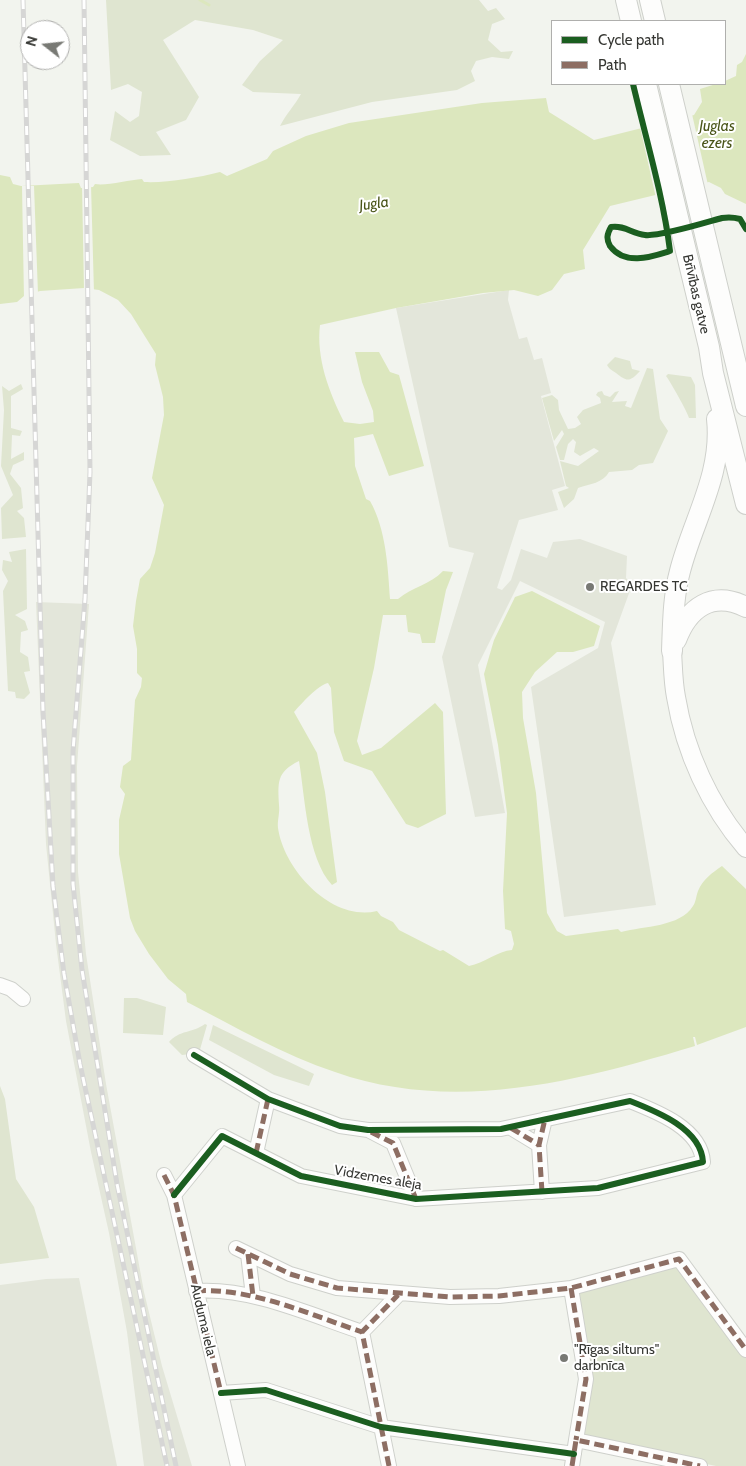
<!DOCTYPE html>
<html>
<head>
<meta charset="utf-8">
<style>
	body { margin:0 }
	#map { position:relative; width:746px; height:1466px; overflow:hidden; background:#f2f4ee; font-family:Cabin,sans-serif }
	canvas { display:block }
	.legend { position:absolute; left:551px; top:20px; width:175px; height:65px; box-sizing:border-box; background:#fff; border:1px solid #afafad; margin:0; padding:6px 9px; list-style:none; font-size:15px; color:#363733 }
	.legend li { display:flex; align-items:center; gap:10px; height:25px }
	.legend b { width:25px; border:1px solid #afafad }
	.north { position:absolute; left:20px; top:20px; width:50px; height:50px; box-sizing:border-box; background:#fff; border:1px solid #afafad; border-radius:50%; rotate:286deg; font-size:14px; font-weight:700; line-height:20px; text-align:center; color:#363733 }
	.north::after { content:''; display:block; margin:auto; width:18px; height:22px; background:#787974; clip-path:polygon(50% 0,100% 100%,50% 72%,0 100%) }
</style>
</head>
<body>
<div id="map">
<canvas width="746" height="1466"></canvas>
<ul class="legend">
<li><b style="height:6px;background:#1b5e20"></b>Cycle path</li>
<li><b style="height:6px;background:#8d6e63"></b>Path</li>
</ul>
<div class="north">N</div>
</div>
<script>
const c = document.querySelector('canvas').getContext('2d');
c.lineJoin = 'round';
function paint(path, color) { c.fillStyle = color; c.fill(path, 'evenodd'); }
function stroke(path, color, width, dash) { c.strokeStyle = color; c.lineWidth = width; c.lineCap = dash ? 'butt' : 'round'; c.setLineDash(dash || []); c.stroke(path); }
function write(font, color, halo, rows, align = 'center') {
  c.font = font + ' Cabin,sans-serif'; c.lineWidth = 4; c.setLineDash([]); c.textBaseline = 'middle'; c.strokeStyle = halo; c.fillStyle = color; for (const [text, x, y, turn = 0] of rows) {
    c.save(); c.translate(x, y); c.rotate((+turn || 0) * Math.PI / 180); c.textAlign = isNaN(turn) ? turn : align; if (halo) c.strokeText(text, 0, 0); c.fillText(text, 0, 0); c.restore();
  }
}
paint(new Path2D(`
	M509 290 508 300 519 339 527 337 534 360 542 358 551 393 541 396 565 486 552 490 558 510 519 520 497 588 502 590 511 580 521 549 547 558 553 542 580 539 627 556 626 578 632 585 611 643 656 905 564 917 531 687 598 648 605 622 520 581 478 665 505 813 475 817 442 657 474 553 449 547 396 308Z
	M36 602 89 604 77 766 78 872 86 954 106 1084 144 1292 162 1366 192 1466H144L127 1332 109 1233 91 1152 66 1021 56 944 46 844Z
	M79 1278 117 1466H0V1285L46 1279Z`), '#e3e6da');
paint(new Path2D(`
	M106 0H479L488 11 496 8 505 19 492 24 488 40 501 52 513 51 509 59 492 57 476 61 471 71 475 81 457 90 372 102 280 126C286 114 295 105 301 94L253 92 242 85 260 61 283 40 253 30 195 20 163 40 199 97 186 120 156 132 171 155 140 156 110 140 115 111 130 122 139 116 142 92 128 84 111 90Z
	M615 357 630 361 632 369 640 371C630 382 627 382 616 373 612 370 610 370 607 365Z
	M647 368 653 369 660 419 668 431 653 463 639 465 632 470 609 472C603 483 590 484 578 488L574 499 564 508 558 492 569 488 566 486 560 461 578 466 599 451 594 448 580 456 574 452 576 442 573 439 568 444 564 460H560L556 447 564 434 562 430 554 441 542 398 552 395 558 400 559 410 568 429 575 428 581 424 577 417 583 410 601 403 600 398 596 395 598 392 602 391 604 395 610 397 615 392 619 391 612 402 627 401 625 406 631 408Z
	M668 374 691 377 695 385 696 418H689C688 413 670 381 666 376Z
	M21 384 23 389 11 396V428L22 431 20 436 12 435 11 459 24 452V460L13 465 10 474 21 488 23 508 17 511 24 518 26 537 2 539 1 508 13 495 1 466 4 410 2 386 9 391Z
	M26 549 27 609 15 615 25 621 28 630 21 632 20 652 28 657 30 671 24 672 30 693 24 699 16 698 15 692 8 691 3 591 8 581 2 570 3 560 12 562 9 552Z
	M124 998H137L166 1007 163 1035 123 1033Z
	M205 1024 207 1025 199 1053 182 1055 169 1042C179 1030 193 1033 205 1024Z
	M213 1025 314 1074 309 1086 274 1075 209 1040Z
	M0 1086 5 1099 16 1179 34 1207 49 1258 0 1264Z
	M677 1264 746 1356V1466H716L580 1438 589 1377 575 1290Z`), '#dfe5d0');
paint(new Path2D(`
	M746 54V204L725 194 721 188 709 182 610 206 583 250 585 269 564 274 552 290 538 296 514 290 483 293 396 308 320 325C316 358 329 392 344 422L360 424 374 422 373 411 362 382 355 352H379L390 372 399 375 424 466 389 476 373 434 354 438 355 466 366 499 370 501C386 529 388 567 390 599H398C412 587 430 585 443 571L453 572 446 590 435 643H422L420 634 408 632 406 615H383L374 668 357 741 362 755 381 748 435 703 443 712 446 814 418 828 406 824 372 771 344 761 334 732 331 688 328 683C318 685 301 704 294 712L317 753 325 792 337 882 332 885C307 858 305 797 299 761 276 772 278 783 279 805 280 813 277 821 278 828 284 870 332 922 377 911L381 916 393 922 399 930 440 951 443 950 469 966C484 963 498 951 512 950L514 944 511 931 505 929 503 891 507 813 498 745 484 674 494 640 515 597 532 591 600 626 594 646 573 652H557L535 672 522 692 523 718 536 793 547 913 557 931 566 936 618 929 621 932C644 926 680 927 693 906 696 902 696 896 698 891 703 879 712 873 722 866L746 889V1027L697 1045 695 1037H693L695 1046C579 1081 454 1114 335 1072 284 1055 235 1027 187 1002L186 994 168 979 149 954 135 931 130 918 119 854V820L125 794 120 787 123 766 131 760 135 700 141 687 142 678 137 673V649L133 626 136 601 140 579 150 568 155 553 164 505 152 478 164 415 163 397 155 365 156 354 131 314 118 300 99 290 84 288 40 291 24 296 17 302 0 304V175L10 177 13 184 21 186 79 183 81 188 93 187 95 184C106 186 129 180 142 179L144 182C168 183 196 178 220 172L227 176 267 159 273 151 306 136 349 123 482 103 546 98 549 112 594 140 694 115 702 102 700 89 716 84H725V81L736 76 737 65 742 62Z`), '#dce7be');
paint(new Path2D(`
	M692 114 708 185 656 198 640 127Z
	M82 185H91L94 293 84 290Z
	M22 186H34L38 294 24 299Z`), '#f2f4ee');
stroke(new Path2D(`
	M200 0 209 5`), '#dce7be', 3);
const minor = new Path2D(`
	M0 985 11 989 23 999
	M511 1128 539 1145
	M370 1131 393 1143 416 1199
	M256 1153 268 1099
	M164 1175 174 1195 238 1466
	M542 1192 539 1145 545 1119
	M174 1195 222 1136 301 1176 416 1199 598 1188 703 1162C701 1129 658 1112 630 1101L501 1129 368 1130 340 1126 268 1099 194 1055
	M236 1248 290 1274 337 1288 450 1297 499 1296 571 1288 679 1259 746 1350
	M248 1254 253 1296
	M571 1288 586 1379 576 1440
	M196 1291C250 1287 311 1315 362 1332
	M221 1393 266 1390 381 1427 574 1454
	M389 1466 362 1332 398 1295
	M572 1466 576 1440 700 1466`);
const major = new Path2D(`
	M672 651C673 666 673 682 676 697 685 752 710 806 746 848`);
const highway = new Path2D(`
	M626 0 631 21
	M650 0 655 21
	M646 84 709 347 713 373 746 504
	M669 84 746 406
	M676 640C688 608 712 590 746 607
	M672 651C673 624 673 597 680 571 693 520 723 474 717 419`);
stroke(minor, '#ced0cb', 16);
stroke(major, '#ced0cb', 20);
stroke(highway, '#ced0cb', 22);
stroke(minor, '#fdfdfc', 14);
stroke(major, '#fdfdfc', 18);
stroke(highway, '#fdfdfc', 20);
const rail = new Path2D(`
	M23 0 43 711 53 886 64 974 80 1064 167 1466
	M84 0 90 472 85 599 73 751V884L82 970 117 1184 176 1466`);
stroke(rail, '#d6d6d5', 5);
stroke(rail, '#fff', 3, [9]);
stroke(new Path2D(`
	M511 1128 539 1145
	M371 1132 393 1143 416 1199
	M256 1153 268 1099
	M164 1175 174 1195 221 1393H224
	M542 1192 539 1145 545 1119
	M236 1248 290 1274 337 1288 450 1297 499 1296 571 1288 679 1259 746 1350
	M248 1254 253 1296
	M571 1288 586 1379 576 1440
	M196 1291C250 1287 311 1315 362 1332
	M389 1466 362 1332 398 1295
	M572 1466 576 1440 700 1466`), '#8d6e63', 5, [10, 5]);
stroke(new Path2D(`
	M633 84C646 139 663 195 670 251 651 257 625 266 610 246 606 239 607 234 611 227 625 225 632 234 645 235 659 237 704 223 722 218 729 217 733 217 740 219L746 229
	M174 1195 222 1136 301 1176 416 1199 598 1188 703 1162C701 1129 658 1112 630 1101L501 1129 368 1130 340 1126 268 1099 194 1055
	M221 1393 266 1390 381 1427 574 1454`), '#1b5e20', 6);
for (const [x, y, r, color] of [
	[590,587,5,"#787974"],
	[564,1358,5,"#787974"]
]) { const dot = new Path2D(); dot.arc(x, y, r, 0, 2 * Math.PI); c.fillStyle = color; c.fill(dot); stroke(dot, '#fff', 2); }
write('14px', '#363733', '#fff', [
	["Brīvības gatve",696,294,77],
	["Vidzemes aleja",378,1178,10],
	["Auduma iela",203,1320,77]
]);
write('14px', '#363733', '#fff', [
	["REGARDES TC",600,587],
	["\"Rīgas siltums\"",574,1350],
	["darbnīca",574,1366]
], 'left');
write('italic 15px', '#495418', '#fff', [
	["Juglas",717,127],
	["ezers",717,144],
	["Jugla",374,204,-8]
]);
</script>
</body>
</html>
